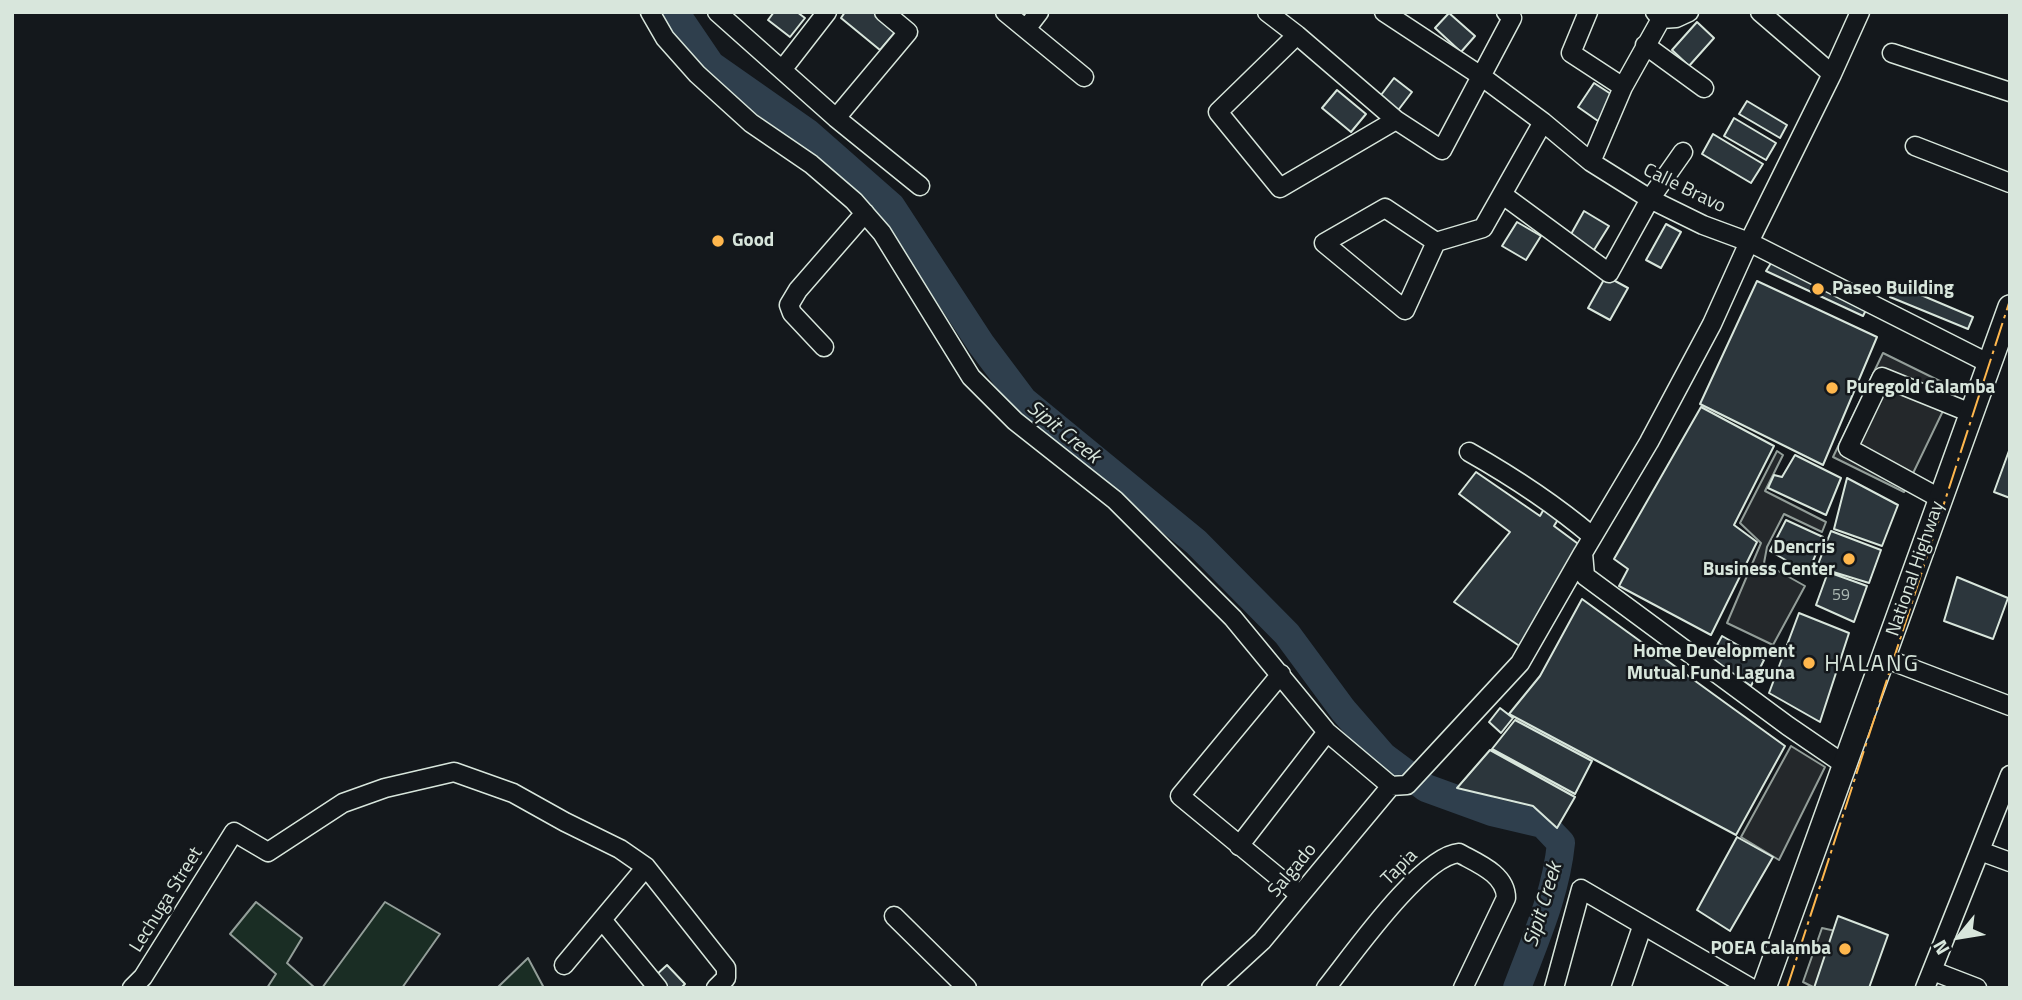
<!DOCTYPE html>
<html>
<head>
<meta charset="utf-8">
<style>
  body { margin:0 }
  #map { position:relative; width:2022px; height:1000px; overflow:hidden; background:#14181c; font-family:"Titillium Web",sans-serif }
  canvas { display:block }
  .frame { position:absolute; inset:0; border:14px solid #d8e6dc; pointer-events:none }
  .north { position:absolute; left:1924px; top:902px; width:70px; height:70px; -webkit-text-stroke:5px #14181c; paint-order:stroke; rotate:240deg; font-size:19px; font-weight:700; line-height:28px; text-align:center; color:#d8e6dc }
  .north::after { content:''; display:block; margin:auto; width:24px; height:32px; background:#d8e6dc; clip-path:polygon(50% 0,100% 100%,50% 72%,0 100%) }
</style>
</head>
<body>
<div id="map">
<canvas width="2022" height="1000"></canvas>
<div class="frame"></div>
<div class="north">N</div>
</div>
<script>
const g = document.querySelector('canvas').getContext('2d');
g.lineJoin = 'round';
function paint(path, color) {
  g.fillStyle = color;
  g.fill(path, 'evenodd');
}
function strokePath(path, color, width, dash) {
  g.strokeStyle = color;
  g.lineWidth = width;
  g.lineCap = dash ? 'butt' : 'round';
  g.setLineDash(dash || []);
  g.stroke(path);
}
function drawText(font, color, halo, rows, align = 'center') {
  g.font = font + ' "Titillium Web",sans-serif';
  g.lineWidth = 5;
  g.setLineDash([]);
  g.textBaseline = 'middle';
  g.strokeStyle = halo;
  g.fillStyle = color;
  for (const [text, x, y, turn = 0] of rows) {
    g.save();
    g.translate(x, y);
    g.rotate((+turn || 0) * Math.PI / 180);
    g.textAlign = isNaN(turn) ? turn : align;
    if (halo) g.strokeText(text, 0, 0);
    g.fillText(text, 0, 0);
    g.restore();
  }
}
const green = new Path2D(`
  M256,902L302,938L287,963L315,988H267L276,974L230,934Z
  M385,902L440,934L402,988H322Z
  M528,958L544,988H497Z`);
paint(green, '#1a2d24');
strokePath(green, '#939e99', 2);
const parking = new Path2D(`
  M1883,353L1954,388L1904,492L1833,457Z
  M1777,451L1783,455L1765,491L1826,522L1822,532L1784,514L1767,547L1764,563L1805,586L1773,645L1727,623L1761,543L1740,523Z
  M1791,746L1825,767L1779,860L1741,837Z
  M1822,928L1840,932L1815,988L1803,982Z`);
paint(parking, '#24282b');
strokePath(parking, '#939e99', 2);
strokePath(new Path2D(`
  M675,12L711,65L808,133L891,206L981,344L1023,400L1196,542L1287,634L1343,710L1383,756L1426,788L1492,812L1543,824L1561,843C1556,894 1535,940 1517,988`), '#2f3f4d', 28);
const building = new Path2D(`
  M774,12H797L805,18L790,37L768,20Z
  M845,12H874L896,31L880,50L841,18Z
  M1449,13L1475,36L1461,52L1435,28Z
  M1697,22L1714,38L1689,66L1672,50Z
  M1394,78L1412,92L1396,113L1378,99Z
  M1594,83L1614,96L1598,121L1578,107Z
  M1337,90L1366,114L1351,132L1322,108Z
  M1747,101L1787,125L1780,138L1739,114Z
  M1734,118L1776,143L1766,160L1724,136Z
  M1713,134L1763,164L1751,183L1702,154Z
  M1584,211L1609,226L1594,250L1570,236Z
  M1517,222L1541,236L1526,260L1502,246Z
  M1666,224L1681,232L1661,268L1646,260Z
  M1773,260L1868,306L1863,316L1766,271Z
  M1606,276L1628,288L1610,320L1588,308Z
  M1757,281L1877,337L1823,465L1700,404Z
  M1895,284L1973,317L1968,329L1890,297Z
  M1701,407L1774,446L1734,525L1757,542L1711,635L1619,586L1628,569L1614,559Z
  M2010,448V498L1994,492Z
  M1795,455L1841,478L1826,515L1768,488L1774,475L1782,477Z
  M1476,472L1540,516L1545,507L1559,518L1554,526L1581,546L1524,649L1454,602L1510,532L1459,494Z
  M1847,478L1898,505L1882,546L1834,529Z
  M1786,520L1823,537L1808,573L1770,551Z
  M1831,531L1881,550L1869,583L1817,567Z
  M1828,572L1867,586L1854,622L1816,605Z
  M1957,577L2008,598L1993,639L1944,621Z
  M1582,599L1785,746L1736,835L1509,714L1540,676Z
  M1799,613L1849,633L1820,722L1769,693Z
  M1722,636L1764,660L1751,686L1710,658Z
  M1500,708L1513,718L1501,733L1489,722Z
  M1515,720L1592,761L1575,794L1492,749Z
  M1490,750L1575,797L1557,828L1533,806L1457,788Z
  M1737,837L1773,857L1730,931L1697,910Z
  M1838,916L1888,935L1869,988H1814Z
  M667,965L685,984L681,988H664L654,977Z`);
paint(building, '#2c363c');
strokePath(building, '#d8e6dc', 2);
const minor = new Path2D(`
  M650,12L665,38L697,74L751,123L811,164L854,201L882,233L971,377L1015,421L1115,500L1233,618L1327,732L1391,786
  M717,12L836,118L920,186
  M1005,12L1084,77
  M1267,12L1297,35L1396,120L1442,150L1512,18L1506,12
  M1384,12L1481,76L1543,122L1591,162L1650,199L1703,225L1749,242L1988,363
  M1588,12L1571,53L1623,87
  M1655,12L1661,19L1676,18L1689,12
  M1760,12L1832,74
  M1026,29L1039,12
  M1297,35L1218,112L1280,188L1396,120
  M1645,45L1704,88
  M1892,53L2010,92
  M782,70L827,12
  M836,118L908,32L884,12
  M1915,146L2010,183
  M1591,162L1623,87L1661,19
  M1503,195L1609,273L1650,199L1683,152
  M1436,242L1385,208L1324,243L1405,310L1436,242L1483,228L1543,122
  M824,347L792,313L789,305L798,290L865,213
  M1469,452C1513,477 1553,503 1592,536
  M1941,499L1848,448L1882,377L1971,413
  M1884,658L2010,706
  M1281,674L1180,796L1300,895
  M1845,765L1788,726L1585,576L1583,553L1649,442L1712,324L1749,242L1832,74L1860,12
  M1239,846L1327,732
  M1980,851L2010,862
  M894,916L967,988
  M603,921L658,988
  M564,965L646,867
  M1933,971L1977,988
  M132,988L143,977L234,832L268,852L343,803L385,788L454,772L513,793L565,822L620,849L646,867L726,968V978L716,988
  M1211,988L1262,941L1391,786L1407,785L1520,663L1583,553
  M1326,988C1351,957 1421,856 1459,853C1477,863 1506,874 1506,898L1463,988
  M1554,988L1581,889L1751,988
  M1621,988L1642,927
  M1925,988L2010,775`);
const major = new Path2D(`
  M1764,988L2010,307`);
strokePath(minor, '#d8e6dc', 21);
strokePath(major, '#d8e6dc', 26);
strokePath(minor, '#14181c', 18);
strokePath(major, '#14181c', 23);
strokePath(new Path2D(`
  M1787,988L2010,300`), '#ffb74d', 2, [24, 5, 3.5, 5]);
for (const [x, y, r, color] of [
  [718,241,7,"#ffb74d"],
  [1818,289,7,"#ffb74d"],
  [1832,388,7,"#ffb74d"],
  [1849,559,7,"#ffb74d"],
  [1809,663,7,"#ffb74d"],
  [1845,949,7,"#ffb74d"]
]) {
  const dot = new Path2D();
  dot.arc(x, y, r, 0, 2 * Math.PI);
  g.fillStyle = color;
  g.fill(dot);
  strokePath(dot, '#14181c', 2.5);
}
drawText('16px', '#adbab4', null, [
  ["59",1841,596]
]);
drawText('19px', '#d8e6dc', '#14181c', [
  ["Calle Bravo",1684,189,26],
  ["National Highway",1916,569,-71],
  ["Tapia",1400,868,-45],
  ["Salgado",1293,871,-50],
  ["Lechuga Street",167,900,-58]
]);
drawText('bold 19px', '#d8e6dc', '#14181c', [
  ["Good",732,241],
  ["Paseo Building",1832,289],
  ["Puregold Calamba",1846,388],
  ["Dencris",1835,548,"right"],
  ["Business Center",1835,570,"right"],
  ["Home Development",1795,652,"right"],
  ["Mutual Fund Laguna",1795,674,"right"],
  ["POEA Calamba",1831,949,"right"]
], 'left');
drawText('italic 21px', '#d8e6dc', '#14181c', [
  ["Sipit Creek",1063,433,39],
  ["Sipit Creek",1544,905,-73]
]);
g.letterSpacing = '2px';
drawText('23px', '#d8e6dc', '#14181c', [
  ["HALANG",1872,665]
]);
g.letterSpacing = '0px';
</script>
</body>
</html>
